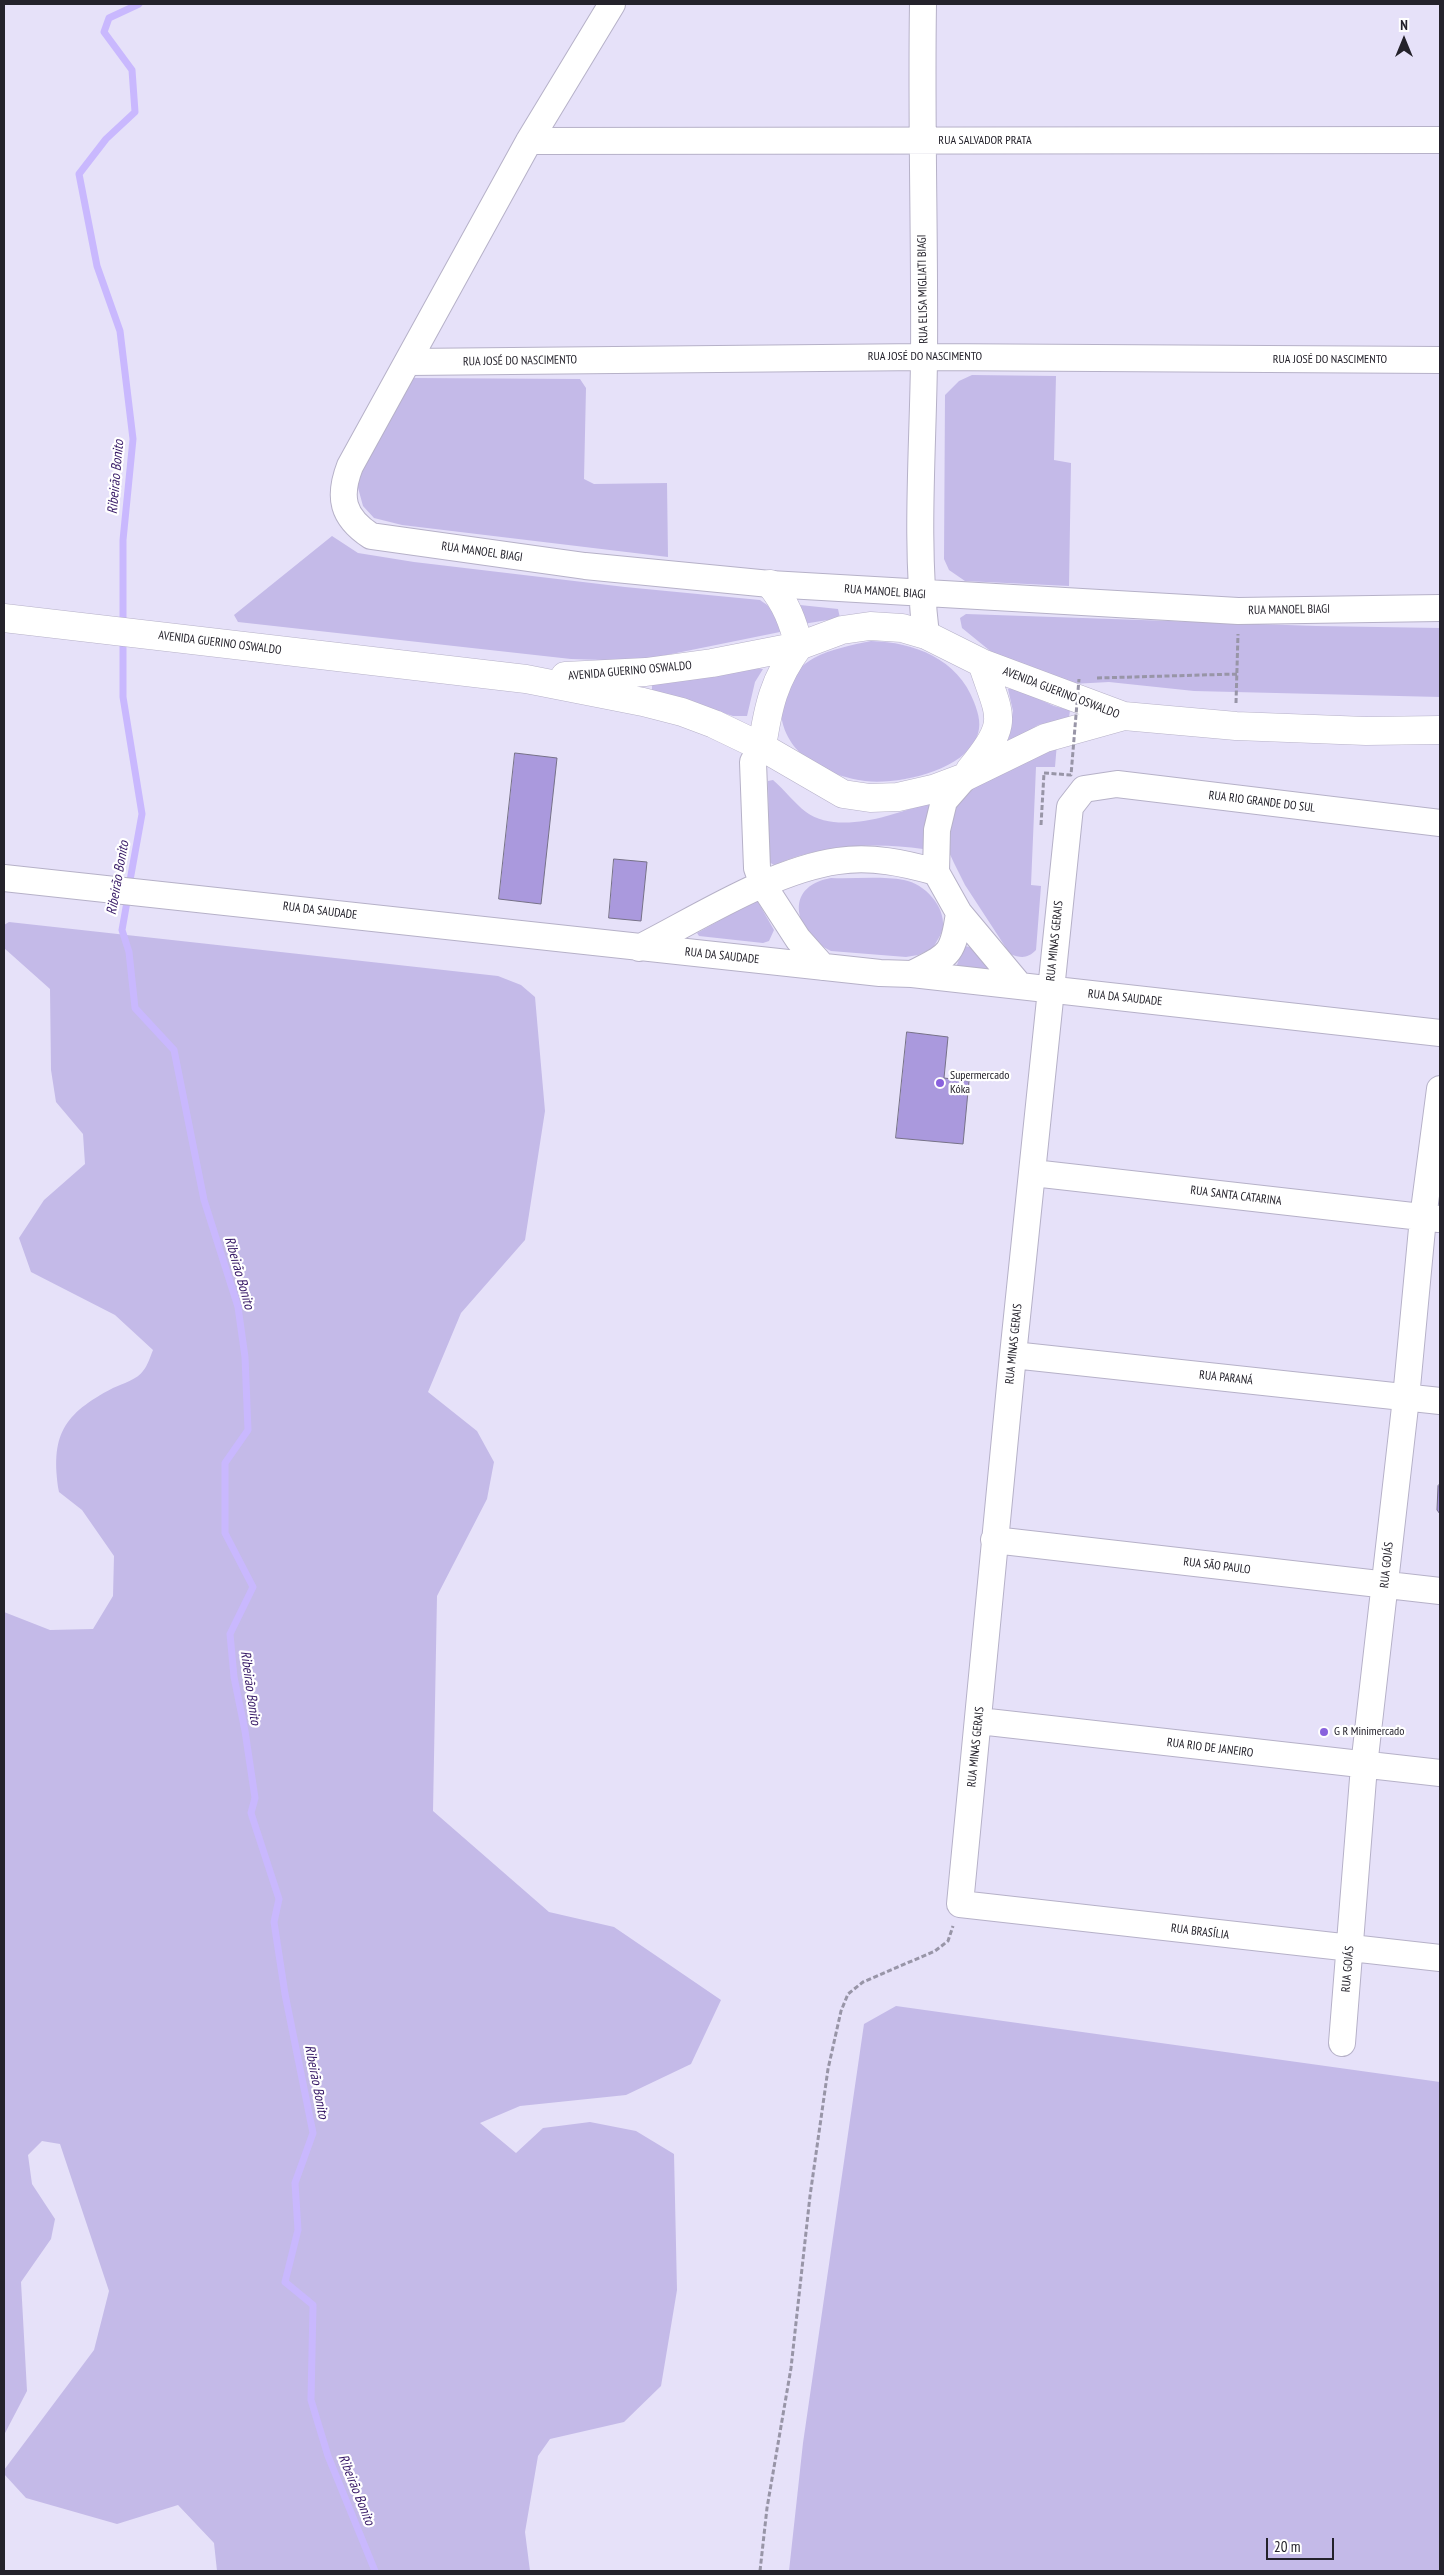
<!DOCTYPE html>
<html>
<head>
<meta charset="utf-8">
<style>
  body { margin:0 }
  #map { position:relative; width:1444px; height:2575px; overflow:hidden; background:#e6e1f9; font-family:"PT Sans Narrow",sans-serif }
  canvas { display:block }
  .frame { position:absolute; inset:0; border:5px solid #24222b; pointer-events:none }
  .north { position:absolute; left:1379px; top:15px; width:50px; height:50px; -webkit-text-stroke:4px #fff; paint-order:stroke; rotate:0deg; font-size:14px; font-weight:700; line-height:20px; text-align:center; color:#24222b }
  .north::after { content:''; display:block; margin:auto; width:18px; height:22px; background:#24222b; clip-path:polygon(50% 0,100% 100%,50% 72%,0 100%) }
  .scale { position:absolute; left:1266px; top:2538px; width:68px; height:22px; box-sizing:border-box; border:2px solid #24222b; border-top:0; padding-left:6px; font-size:15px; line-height:18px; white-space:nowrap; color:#24222b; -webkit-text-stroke:4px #fff; paint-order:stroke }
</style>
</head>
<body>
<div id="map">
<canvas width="1444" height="2575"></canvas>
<div class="frame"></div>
<div class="north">N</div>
<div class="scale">20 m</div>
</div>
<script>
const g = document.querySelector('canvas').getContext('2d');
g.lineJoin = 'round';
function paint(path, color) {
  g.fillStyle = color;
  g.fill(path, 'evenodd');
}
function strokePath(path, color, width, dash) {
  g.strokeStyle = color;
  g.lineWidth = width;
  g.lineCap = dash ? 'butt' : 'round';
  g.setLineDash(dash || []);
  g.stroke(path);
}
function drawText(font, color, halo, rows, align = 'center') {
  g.font = font + ' "PT Sans Narrow",sans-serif';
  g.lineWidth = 4.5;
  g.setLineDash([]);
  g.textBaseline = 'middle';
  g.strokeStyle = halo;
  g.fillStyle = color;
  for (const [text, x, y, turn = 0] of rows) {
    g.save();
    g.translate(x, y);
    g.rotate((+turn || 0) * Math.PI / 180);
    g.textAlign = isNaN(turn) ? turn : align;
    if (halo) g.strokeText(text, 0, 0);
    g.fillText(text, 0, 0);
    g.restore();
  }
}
paint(new Path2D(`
  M972,375L1056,376L1054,460L1071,463L1069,586L965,581L949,570L944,559L945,395L959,381Z
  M413,378L580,379L586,388L584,479L594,484L667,483L668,557L402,525L374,518L363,506L357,484L364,464Z
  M332,536L358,553L414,562L625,587L760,600C773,609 782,615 780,632L637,661L571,659L238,622L234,615Z
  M800,605L838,609L840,618L803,624Z
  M966,614L1316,626L1440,628V697L1194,691L1109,682L1072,684L1005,663L962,628L960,618Z
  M871,641C914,642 958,659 974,702C979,715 982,726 976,739C961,771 898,785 865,781C848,779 830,773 815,764C772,739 768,684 814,658C831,649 852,645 871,641Z
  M757,668L763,669L755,682L747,716H733L652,691V684Z
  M1014,688L1054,706L1070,710L1069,718L1038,725L1015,739L1008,740L1013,711L1008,689Z
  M1057,743L1055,767H1036L1031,885L1041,886L1036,950C1027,959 1021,958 1010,954L965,885L954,863L948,850L951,818L958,804L974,786Z
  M773,780C785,790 794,803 806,812C838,835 892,815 925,804H932L923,849C874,842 820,845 774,865L769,862L768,781Z
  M831,878C854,879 881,876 904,880C925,884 945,906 943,927C942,934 936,942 933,948L918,955L906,957L831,951C796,934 781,887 831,878Z
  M753,902H758L774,930L769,941L763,943L699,936L697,933Z
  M9,922L498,976L521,985L535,997L545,1111L525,1240L461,1313L428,1392L477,1431L494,1462L487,1499L437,1596L433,1811L549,1912L614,1927L721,2000L691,2064L626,2095L520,2106L480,2123L516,2153L543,2128L590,2122L636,2131L674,2154L677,2290L661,2386L624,2422L550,2439L538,2456L525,2532L530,2571H217L214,2543L178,2505L117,2524L26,2498L4,2474V2470L94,2350L109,2291L60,2144L42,2141L28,2155L32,2184L55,2219L51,2239L21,2282L27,2391L4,2435V1612L50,1630L93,1629L113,1596L114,1556L82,1510L59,1492C50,1436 63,1414 113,1388C122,1384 138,1379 143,1371C148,1365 150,1357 153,1350L115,1315L31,1272L19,1238L44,1200L85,1164L83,1134L56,1102L51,1070L50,989L4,948V925Z
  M964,946L970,947L990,967V973L955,970Z
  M896,2006L1440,2082V2571H789L803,2443L864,2024Z`), '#c4bae8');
strokePath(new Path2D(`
  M123,626V540L133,439L120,331L97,266L79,174L106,139L135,112L132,70L104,32L109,18L139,4
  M123,636V697L142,814L129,886
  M128,896L122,930L129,952L135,1008L174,1050L204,1200L238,1307L245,1357L248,1430L225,1463V1533L253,1587L230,1634L234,1677L245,1731L255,1798L251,1813L279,1899L274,1922L285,1994L313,2133L295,2183L298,2230L285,2282L313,2305L311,2400L328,2456L375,2571`), '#c9b8fe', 7);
const building = new Path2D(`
  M515,753L557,758L541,904L499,899Z
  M614,859L647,862L641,921L609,918Z
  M907,1032L948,1037L944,1078L969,1081L963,1144L896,1138Z
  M1440,1484V1514L1437,1510L1438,1486Z`);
paint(building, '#a9d');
strokePath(building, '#767187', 1);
const street = new Path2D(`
  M612,4L529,141L350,466C338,497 342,517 371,536L585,566L770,584L1238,611L1440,608
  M923,4C921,122 925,241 924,359C923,450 915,544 926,635
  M529,141L1440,140
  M409,362L924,357L1440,360
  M762,747L753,762L757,868L763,885L798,939L823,967
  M965,777L944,801L937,830L936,872L959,913L1020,986
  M1440,823L1117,784L1084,789L1070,807L1013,1355L960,1904L1440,1958
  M4,878C296,908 588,940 880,973L912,974L1440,1033
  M639,948C698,918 773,870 838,861C872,856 904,863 936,872
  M912,974C949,955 953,956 959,913
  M1033,1173L1439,1219
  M1013,1355L1440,1401
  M994,1540L1440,1591
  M979,1721L1440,1773
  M1342,2043L1364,1766L1406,1398L1423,1218L1440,1089`);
const secondary = new Path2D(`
  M770,584C786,603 793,622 799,646
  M4,618L526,679L643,702L682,712L714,724L762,747L843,794L870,798L898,797L933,789L965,777L1045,738L1124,716
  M565,676L646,672L712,663L799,646L842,630L870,626L902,628L926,635L982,663L1124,716L1236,726L1366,731L1440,730
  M762,747C768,707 774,679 799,646
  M970,770C1011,721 1000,718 982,663`);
strokePath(street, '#b6b1c8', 28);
strokePath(secondary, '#b6b1c8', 29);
strokePath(new Path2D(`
  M1097,678L1237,674
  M1236,703L1238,634
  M1041,825L1044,773
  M760,2571L767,2508L791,2368L810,2196L828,2069L841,2011L848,1994L863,1982L935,1951L948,1941L953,1926`), '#9895a7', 3, [5, 2.5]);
strokePath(street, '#fff', 26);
strokePath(secondary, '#fff', 28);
strokePath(new Path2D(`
  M1044,773L1071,775L1079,679`), '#9895a7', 3, [5, 2.5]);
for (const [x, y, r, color] of [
  [940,1083,5,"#8962dd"],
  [1324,1732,5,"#8962dd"]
]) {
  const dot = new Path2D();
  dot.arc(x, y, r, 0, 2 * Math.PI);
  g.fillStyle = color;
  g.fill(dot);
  strokePath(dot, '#fff', 2);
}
drawText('12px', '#24222b', '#fff', [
  ["RUA SALVADOR PRATA",985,141],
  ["RUA ELISA MIGLIATI BIAGI",923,289,-91],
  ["RUA JOSÉ DO NASCIMENTO",925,357],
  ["RUA JOSÉ DO NASCIMENTO",1330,360],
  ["RUA JOSÉ DO NASCIMENTO",520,361,-1],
  ["RUA MANOEL BIAGI",482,552,8],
  ["RUA MANOEL BIAGI",885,592,4],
  ["RUA MANOEL BIAGI",1289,610,-1],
  ["AVENIDA GUERINO OSWALDO",220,643,7],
  ["AVENIDA GUERINO OSWALDO",630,671,-5],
  ["AVENIDA GUERINO OSWALDO",1061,693,21],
  ["RUA RIO GRANDE DO SUL",1262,802,7],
  ["RUA DA SAUDADE",320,911,7],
  ["RUA MINAS GERAIS",1055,941,-84],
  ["RUA DA SAUDADE",722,956,6],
  ["RUA DA SAUDADE",1125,998,6],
  ["RUA SANTA CATARINA",1236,1196,7],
  ["RUA MINAS GERAIS",1014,1344,-84],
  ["RUA PARANÁ",1226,1378,6],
  ["RUA GOIÁS",1387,1565,-84],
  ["RUA SÃO PAULO",1217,1566,7],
  ["RUA MINAS GERAIS",976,1747,-84],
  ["RUA RIO DE JANEIRO",1210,1748,7],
  ["RUA BRASÍLIA",1200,1932,7],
  ["RUA GOIÁS",1348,1969,-85]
]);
drawText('12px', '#24222b', '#fff', [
  ["Supermercado",950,1076],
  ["Kóka",950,1090],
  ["G R Minimercado",1334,1732]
], 'left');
drawText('italic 14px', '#351765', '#fff', [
  ["Ribeirão Bonito",116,477,-85],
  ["Ribeirão Bonito",118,878,-80],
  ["Ribeirão Bonito",239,1273,74],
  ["Ribeirão Bonito",250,1688,82],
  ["Ribeirão Bonito",316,2082,79],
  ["Ribeirão Bonito",356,2490,68]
]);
</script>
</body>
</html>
